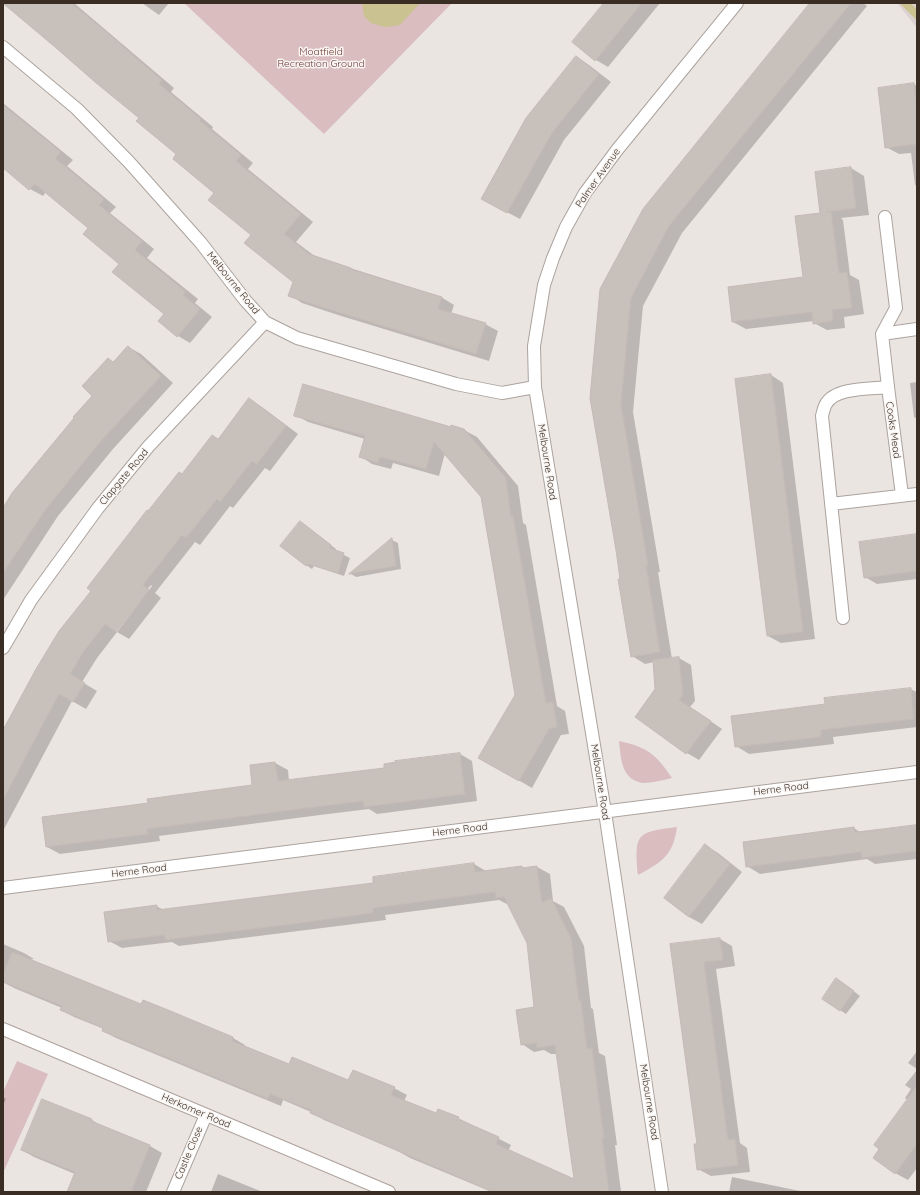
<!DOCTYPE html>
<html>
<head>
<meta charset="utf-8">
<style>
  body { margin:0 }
  #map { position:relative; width:920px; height:1195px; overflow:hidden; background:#ebe5e2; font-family:Quicksand,sans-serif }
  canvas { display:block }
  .frame { position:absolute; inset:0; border:4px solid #3a2e24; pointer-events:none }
</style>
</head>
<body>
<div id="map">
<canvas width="920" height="1195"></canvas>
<div class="frame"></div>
</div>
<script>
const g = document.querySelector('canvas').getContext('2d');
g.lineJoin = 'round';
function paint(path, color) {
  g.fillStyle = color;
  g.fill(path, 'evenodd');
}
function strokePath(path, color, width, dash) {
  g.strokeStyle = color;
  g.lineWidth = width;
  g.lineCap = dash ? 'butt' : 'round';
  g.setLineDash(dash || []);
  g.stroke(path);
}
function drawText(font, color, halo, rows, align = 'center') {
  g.font = font + ' Quicksand,sans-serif';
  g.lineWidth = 3;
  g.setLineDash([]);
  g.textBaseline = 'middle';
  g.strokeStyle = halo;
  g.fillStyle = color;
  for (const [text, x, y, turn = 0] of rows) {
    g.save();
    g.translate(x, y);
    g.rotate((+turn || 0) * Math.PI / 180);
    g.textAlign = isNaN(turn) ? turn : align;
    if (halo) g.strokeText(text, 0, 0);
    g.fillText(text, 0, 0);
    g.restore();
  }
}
paint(new Path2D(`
  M897,3H917V28Z`), '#dbd3d1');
paint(new Path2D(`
  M184,3H452L324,134Z
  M619,741C647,747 656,754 672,778C663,780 652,783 644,783C621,781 621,758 619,741Z
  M677,827C673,856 662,862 638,875C634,833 637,832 677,827Z
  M17,1061L48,1074L3,1173V1092Z`), '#dabdbe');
paint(new Path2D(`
  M362,3H420L400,25L385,27L371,23L364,16Z`), '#cac290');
paint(new Path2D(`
  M3,3H74L174,88L171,92L213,127L212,129L253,163L248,169L313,222L296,242L316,257L441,297L454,305L451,314L485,324L498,331L489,361L338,315L302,303L290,295L294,282L215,193L140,118Z
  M142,3H169L159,15Z
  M605,3H660L608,67L596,60Z
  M811,3H863L867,6L682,233L643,306L633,412L660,572H658L672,659L679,658L691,665L695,701L690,707L722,729L699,760L687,753L636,717L656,690L654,662L645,664L632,656L621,580L601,289Z
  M577,57L589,65L611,82L564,140L520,219L495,206Z
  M914,84L917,86V186L915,185L911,153L899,154L886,147Z
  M3,103L73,160L67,166L116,207L110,213L154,249L147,258L198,299L195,303L212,317L190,343L178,336L165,314L89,228L46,192L43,196L30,189L3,159Z
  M851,168L864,176L869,215L841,218L843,220L850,275L859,280L864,314L844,317L845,328L827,330L814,323V321L746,329L733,322L804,278L821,213Z
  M128,347L141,354L173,383L113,449L58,516L3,600V509L93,396L108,359L114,363Z
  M771,375L783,383L815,639L781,643L768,636Z
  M917,382V419L914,417L910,383Z
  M250,400L262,407L298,434L270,471L265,468L233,508L230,506L200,545L195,542L155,593L161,598L129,639L117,632L97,658L82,682L97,691L86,709L72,701L3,831V730L7,723L8,724L92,591L149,512L182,475L219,440ZM151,585L152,586L117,632H115Z
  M296,415L464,430L477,437L518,486L523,523L526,525L557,706L565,711L569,734L561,735L532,788L480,758L516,695L482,497L445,453L439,476L393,463L391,469L372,464L360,456L365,439L308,422Z
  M300,522L336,549V551L350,558L344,576L314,566L312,569L306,565Z
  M917,535V579L877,584L865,577Z
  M392,540L398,543L401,569L356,577L351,574Z
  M910,689L917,692V727L833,737L834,744L749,754L736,746L826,705Z
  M460,754L472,761L477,801L377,814L369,809L320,815L159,836L160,841L60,854L47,847L149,804L253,786L275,763L288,770L289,781L386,769L397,763Z
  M917,825V859L875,864L867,859L760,874L747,866L854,828L861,833Z
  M706,846L718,853L742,872L702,924L689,917L665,898Z
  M474,864L486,871L522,867L526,869L537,867L550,874L553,901L564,907L584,946L591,1008L593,1009L599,1053L605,1056L617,1145H615L621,1192H579L557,1054H551L544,1050L534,1052L522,1044L535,1008L528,943L509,905L499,900L385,915L386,920L179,946L172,942L122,948L109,941L156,906L164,910L375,884Z
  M720,939L732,946L735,966L716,969L740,1143L747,1148L750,1172L711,1176L698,1169V1145L671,945Z
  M3,944L24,953L34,959L28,960L142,1005L167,1011L233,1038L245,1045L244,1048L290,1066L349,1081L394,1088L407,1095L404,1101L436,1115L458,1118L511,1145L508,1151L563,1192H492L410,1158L398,1151L324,1120L311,1112L283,1100L281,1106L116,1038L103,1031L104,1029L74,1017L61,1010L62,1008L14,988L3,982Z
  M843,983L860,996L846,1014L840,1010Z
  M917,1051V1069L908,1063Z
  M917,1070V1168L908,1180L895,1173L908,1100L905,1098L911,1089L905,1085Z
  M3,1097L6,1099L3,1105Z
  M42,1100L92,1120L103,1127L150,1146L162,1153L146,1192H68L75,1174L34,1157L22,1150Z
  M218,1174L263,1192H211Z
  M732,1177L805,1192H729Z`), '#0003');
strokePath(new Path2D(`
  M905,3L917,15`), '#cac290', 8);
const building = new Path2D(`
  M3,3H71L121,44V45L162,80L159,84L201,119L200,121L241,155L236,161L301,214L284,234L309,254L351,268L350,269L442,297L438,309L486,323L476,354L324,308L288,296L293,282L244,243L251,235L208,200L214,193L173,159L176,154L136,121L139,118L95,82L55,47Z
  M604,3H642L595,61L572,42Z
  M810,3H851L669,226L631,298L621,404L648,565H646L660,652L631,657L618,579H620L616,550L590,398L600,289L643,209Z
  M576,56L599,74L552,133L507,213L481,199L526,118Z
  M914,83L917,108V144L885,148L878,88Z
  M3,105L61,152L55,158L104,199L99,205L142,241L135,250L186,292L183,295L200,309L177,337L158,321L164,314L112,272L119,264L83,234L88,228L35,184L29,190L3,168Z
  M851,167L856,208L826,212L831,211L839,273L847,272L852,308L832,310L833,321L813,324L812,312L732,322L728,287L803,277L795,216L820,213L815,172Z
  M128,346L161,376L100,442L46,509L3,573V508L12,493L74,418L73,417L92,396L82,386L108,358L113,362Z
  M771,374L803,632L767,636L735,379Z
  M303,384L451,427V425L464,429L506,478L511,517L513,516L546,703L553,702L557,727L549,729L519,781L478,758L515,695L481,497L434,442L426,469L380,457L378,463L359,457L365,436L294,416Z
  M249,398L286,426L257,464L252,461L220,502L217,499L186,538L182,535L143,585L149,590L116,632L105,624L84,651L70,674L85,683L73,702L59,694L3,800V730L36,669L59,631L91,591L87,588L147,510L148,511L179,472L182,474L212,435L218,439Z
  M300,521L331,545L330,548L344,553L338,573L308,564L306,566L280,546Z
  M917,534V571L864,578L859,542Z
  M392,538L396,566L349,574Z
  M679,657L683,694L679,700L711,721L686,754L635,717L655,689L653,660Z
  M911,688L914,719L821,730V737L735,747L731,716L825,704L824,698Z
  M460,753L465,794L364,807L363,801L307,808L147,829L148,834L46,847L42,817L148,803L147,799L252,785L250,765L275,762L278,781L384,768V764L396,762L395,761Z
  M917,825V851L862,858L861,852L746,867L743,842L854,827L855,832Z
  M705,844L730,864L689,917L664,898Z
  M474,863L475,872L522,866V868L537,866L542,903L551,898L571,938L579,1001H581L587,1049L592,1048L604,1138H602L609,1192H493L310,1113L311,1110L270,1094L268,1099L102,1031L103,1028L60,1010L62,1006L3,982V974L12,952L141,1004L143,1000L168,1010L233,1037L232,1041L289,1064L292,1057L348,1080L353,1070L395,1087L391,1095L436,1113L438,1109L459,1117L458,1119L499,1137L496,1144L574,1179L555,1045L537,1048V1043L521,1045L516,1010L534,1007L527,943L504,897L496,898L495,892L373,908V913L293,924L165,940V935L108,942L104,912L157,905V910L373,883V877Z
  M720,938L723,960L704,962L728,1140L735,1139L738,1165L697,1170L694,1144H697L670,944Z
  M836,978L854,991L840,1011L822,999Z
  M917,1086V1144L895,1174L873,1158L879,1149L874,1145Z
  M42,1099L92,1119L91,1121L150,1145L131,1192H67L75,1172L21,1150Z`);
paint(building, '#c8c0bb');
strokePath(building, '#c4bab5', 1);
const lane = new Path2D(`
  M885,217L896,308L882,334L888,387
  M882,334L917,329`);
const street = new Path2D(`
  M3,47L77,109L129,162L201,243L245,300L265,322L297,338L456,384L502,393L535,387L605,812L662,1192
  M535,387L534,346L544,285L553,258L566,227L585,193L617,150L737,3
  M831,504L917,494
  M843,618L822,416C823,412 824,407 826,404C835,387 871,389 888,387L902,495
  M3,648L31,600L98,508L148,447L265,322
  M3,888L917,772
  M173,1192L206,1115`);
const secondary = new Path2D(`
  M3,1029L389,1192`);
strokePath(lane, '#aba39e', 14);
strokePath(street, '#aba39e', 14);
strokePath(secondary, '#aca09a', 14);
strokePath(lane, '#fff', 12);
strokePath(street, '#fff', 12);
strokePath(secondary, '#fff', 12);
drawText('10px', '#6d3832', '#f8f4f2', [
  ["Moatfield",321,52],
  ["Recreation Ground",321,64]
]);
drawText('10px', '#3a2e24', '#f8f4f2', [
  ["Palmer Avenue",598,178,-55],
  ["Melbourne Road",233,283,51],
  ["Cooks Mead",893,430,82],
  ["Melbourne Road",547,462,81],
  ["Clapgate Road",124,477,-50],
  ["Melbourne Road",600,782,81],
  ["Herne Road",781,789,-7],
  ["Herne Road",460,830,-7],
  ["Herne Road",139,871,-7],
  ["Melbourne Road",649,1102,81],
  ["Herkomer Road",196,1111,23],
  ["Castle Close",189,1153,-67]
]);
</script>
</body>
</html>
